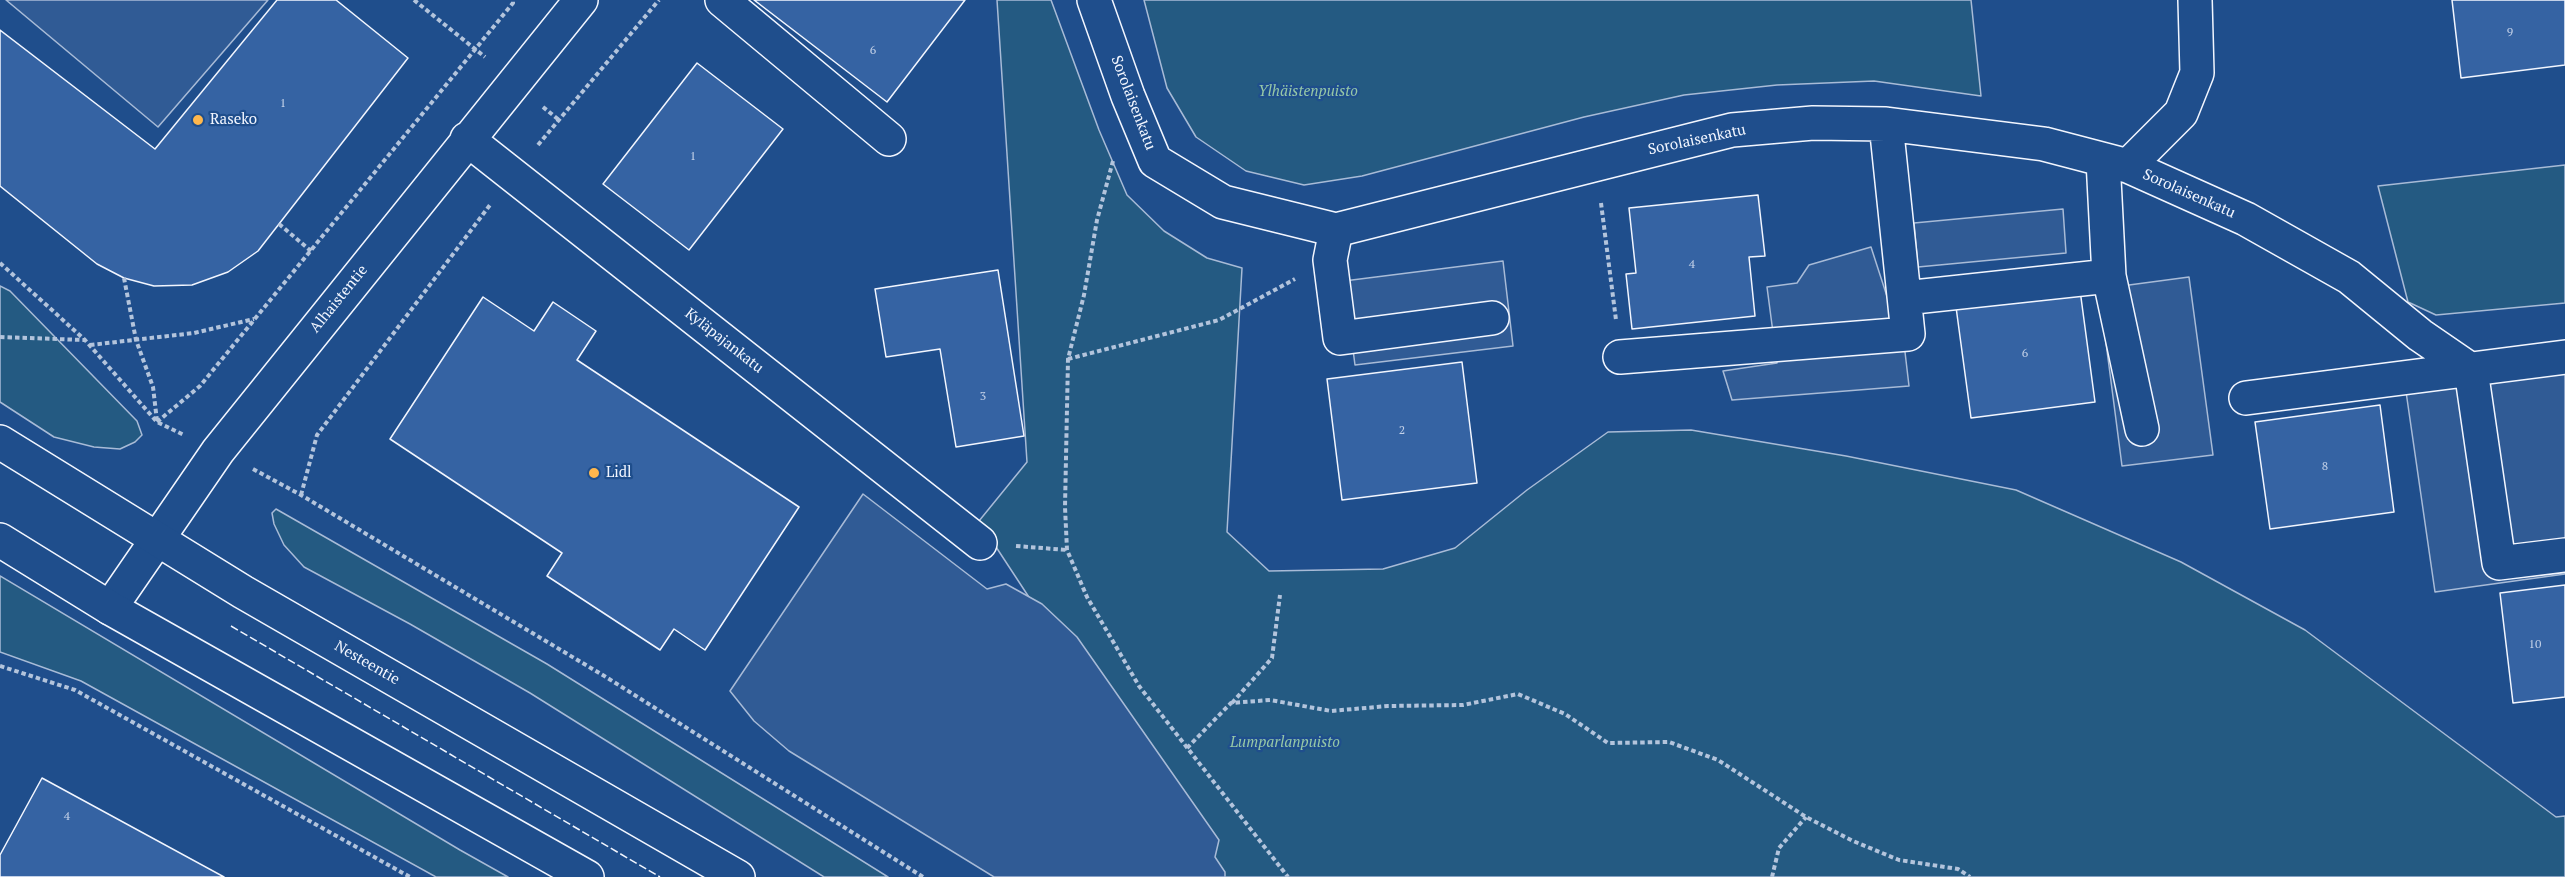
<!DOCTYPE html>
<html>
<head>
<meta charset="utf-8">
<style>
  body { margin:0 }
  canvas { display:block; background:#1f4e8c }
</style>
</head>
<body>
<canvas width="2565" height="877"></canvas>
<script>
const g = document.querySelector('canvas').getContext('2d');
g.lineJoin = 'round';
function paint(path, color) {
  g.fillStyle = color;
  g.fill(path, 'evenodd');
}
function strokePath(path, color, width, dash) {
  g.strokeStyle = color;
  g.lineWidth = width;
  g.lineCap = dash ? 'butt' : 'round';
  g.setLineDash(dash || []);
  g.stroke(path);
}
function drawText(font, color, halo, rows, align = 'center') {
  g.font = font + ' "PT Serif",serif';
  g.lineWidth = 4.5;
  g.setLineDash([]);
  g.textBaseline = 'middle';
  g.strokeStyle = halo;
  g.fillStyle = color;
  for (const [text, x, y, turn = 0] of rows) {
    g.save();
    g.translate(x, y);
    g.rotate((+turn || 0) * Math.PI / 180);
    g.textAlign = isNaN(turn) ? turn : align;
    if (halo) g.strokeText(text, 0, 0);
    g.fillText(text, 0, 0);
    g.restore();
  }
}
const green = new Path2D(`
  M997,0H1051L1099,130L1127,195L1164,231L1207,258L1242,268L1227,532L1269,571L1383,569L1455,548L1527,490L1608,432L1691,430L1846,456L2016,490L2181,562L2305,630L2556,817L2565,816V877H1193L1202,861L979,521L1027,462Z
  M1144,0H1971L1981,96L1874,81L1777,85L1684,95L1584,117L1362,176L1304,185L1246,171L1196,137L1167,88Z
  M2565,165V303L2436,315L2408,302L2378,186Z
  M0,286L10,291L137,421L142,435L135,442L120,449L94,447L54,437L0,402Z
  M276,509L547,664L888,877H824L530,693L410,624L304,567L284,545L274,524L272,513Z
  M0,576L460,850L508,877H436L81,681L0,652Z`);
paint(green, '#245a82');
strokePath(green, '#a8bbd7', 1.5);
const parking = new Path2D(`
  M6,0H268L158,127Z
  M2063,209L2066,253L1918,267L1914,223Z
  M1871,247L1905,352L1909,386L1732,400L1723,371L1777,363L1767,287L1797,283L1809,265Z
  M1503,261L1513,346L1355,365L1344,281Z
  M2189,277L2213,455L2122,466L2099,289Z
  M2565,341V574L2435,592L2402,364Z
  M863,494L987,589L1006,584L1042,604L1077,637L1219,840L1215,857L1225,872V877H994L789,751L754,721L730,691Z`);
paint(parking, '#305b95');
strokePath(parking, '#a8bbd7', 1.5);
const building = new Path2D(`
  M277,0H336L408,58L258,251L228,272L192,285L154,286L124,278L97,264L0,186V30L155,149Z
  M754,0H965L887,102Z
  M2452,0H2565V65L2461,78Z
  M697,63L783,129L689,250L603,184Z
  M1758,195L1765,256L1749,257L1755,316L1632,329L1626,274L1636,273L1629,208Z
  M998,270L1024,436L956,447L940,349L886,357L875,289Z
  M2080,290L2095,402L1971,418L1956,307Z
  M483,297L534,331L553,302L596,331L577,360L799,507L705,650L674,629L660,650L547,576L562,553L390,439Z
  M1462,362L1477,483L1342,500L1327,379Z
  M2380,405L2394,512L2270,529L2255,422Z
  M2565,585V697L2513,703L2500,593Z
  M42,778L224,877H0V855Z`);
paint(building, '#3563a3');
strokePath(building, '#f2f6ff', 1.5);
const minor = new Path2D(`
  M722,0L889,139
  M1094,0L1128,96L1155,161L1223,202L1336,230L1732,130L1813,123L1886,124L2044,144L2128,166L2246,219L2349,277L2420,335L2471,370L2499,563L2565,555
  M467,139L980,543
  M2103,160L2109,276L2142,429
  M2128,166L2181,113L2197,73L2195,0
  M1336,230L1330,260L1340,338L1492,318
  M1905,298L2109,276
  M1620,357L1908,334L1886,124
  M2246,398L2565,357
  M110,608L218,451L581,0`);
const major = new Path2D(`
  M0,442L243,592L738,877
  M0,540L110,608L587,877`);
strokePath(minor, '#f2f6ff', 36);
strokePath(major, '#f2f6ff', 36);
strokePath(new Path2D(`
  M414,0L485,57
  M543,107L559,120
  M538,145L659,0
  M1113,161L1097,220L1084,295L1068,359L1065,507L1067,550L1087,597L1139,686L1288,877
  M1601,203L1616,320
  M279,224L311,251
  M0,263L85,340L157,422L184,435
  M124,278L136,340L153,387L157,421
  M0,337L84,340
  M90,345L194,333L254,319
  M1068,359L1219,320L1295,279
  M157,422L200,386L513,3V0
  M253,469L301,495L606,677L923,877
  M301,495L317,435L490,205
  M1016,546L1067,550
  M0,666L75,690L410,877
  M1232,703L1272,658L1280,595
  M1187,748L1231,703L1270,700L1331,711L1388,706L1463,705L1518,694L1565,714L1608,743L1669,742L1718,760L1806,817L1853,841L1899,860L1958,869L1970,877
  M1772,877L1779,848L1806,817`), '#b3c4dc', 4, [4.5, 3]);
strokePath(minor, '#1f4e8c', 33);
strokePath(major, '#1f4e8c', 33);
strokePath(new Path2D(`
  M231,626L660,877`), '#f2f6ff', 1.5, [8, 3]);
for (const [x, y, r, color] of [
  [198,120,6,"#ffb74d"],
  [594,473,6,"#ffb74d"]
]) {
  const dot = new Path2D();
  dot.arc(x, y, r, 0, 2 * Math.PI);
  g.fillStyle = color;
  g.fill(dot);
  strokePath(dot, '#1f4e8c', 2);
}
drawText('12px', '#c3d1e8', null, [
  ["9",2510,33],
  ["6",873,51],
  ["1",283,104],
  ["1",693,157],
  ["4",1692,265],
  ["6",2025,354],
  ["3",983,397],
  ["2",1402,431],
  ["8",2325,467],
  ["10",2535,645],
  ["4",67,817]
]);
drawText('italic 15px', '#97c8a6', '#1f4e8c', [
  ["Ylhäistenpuisto",1308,92],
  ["Lumparlanpuisto",1285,743]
]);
drawText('15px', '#f2f6ff', '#1f4e8c', [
  ["Sorolaisenkatu",1133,103,69],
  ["Sorolaisenkatu",1697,140,-12],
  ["Sorolaisenkatu",2189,194,24],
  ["Alhaistentie",339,299,-51],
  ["Kyläpajankatu",724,341,38],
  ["Nesteentie",367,663,30]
]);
drawText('15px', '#f2f6ff', '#1f4e8c', [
  ["Raseko",210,120],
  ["Lidl",606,473]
], 'left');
</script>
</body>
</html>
